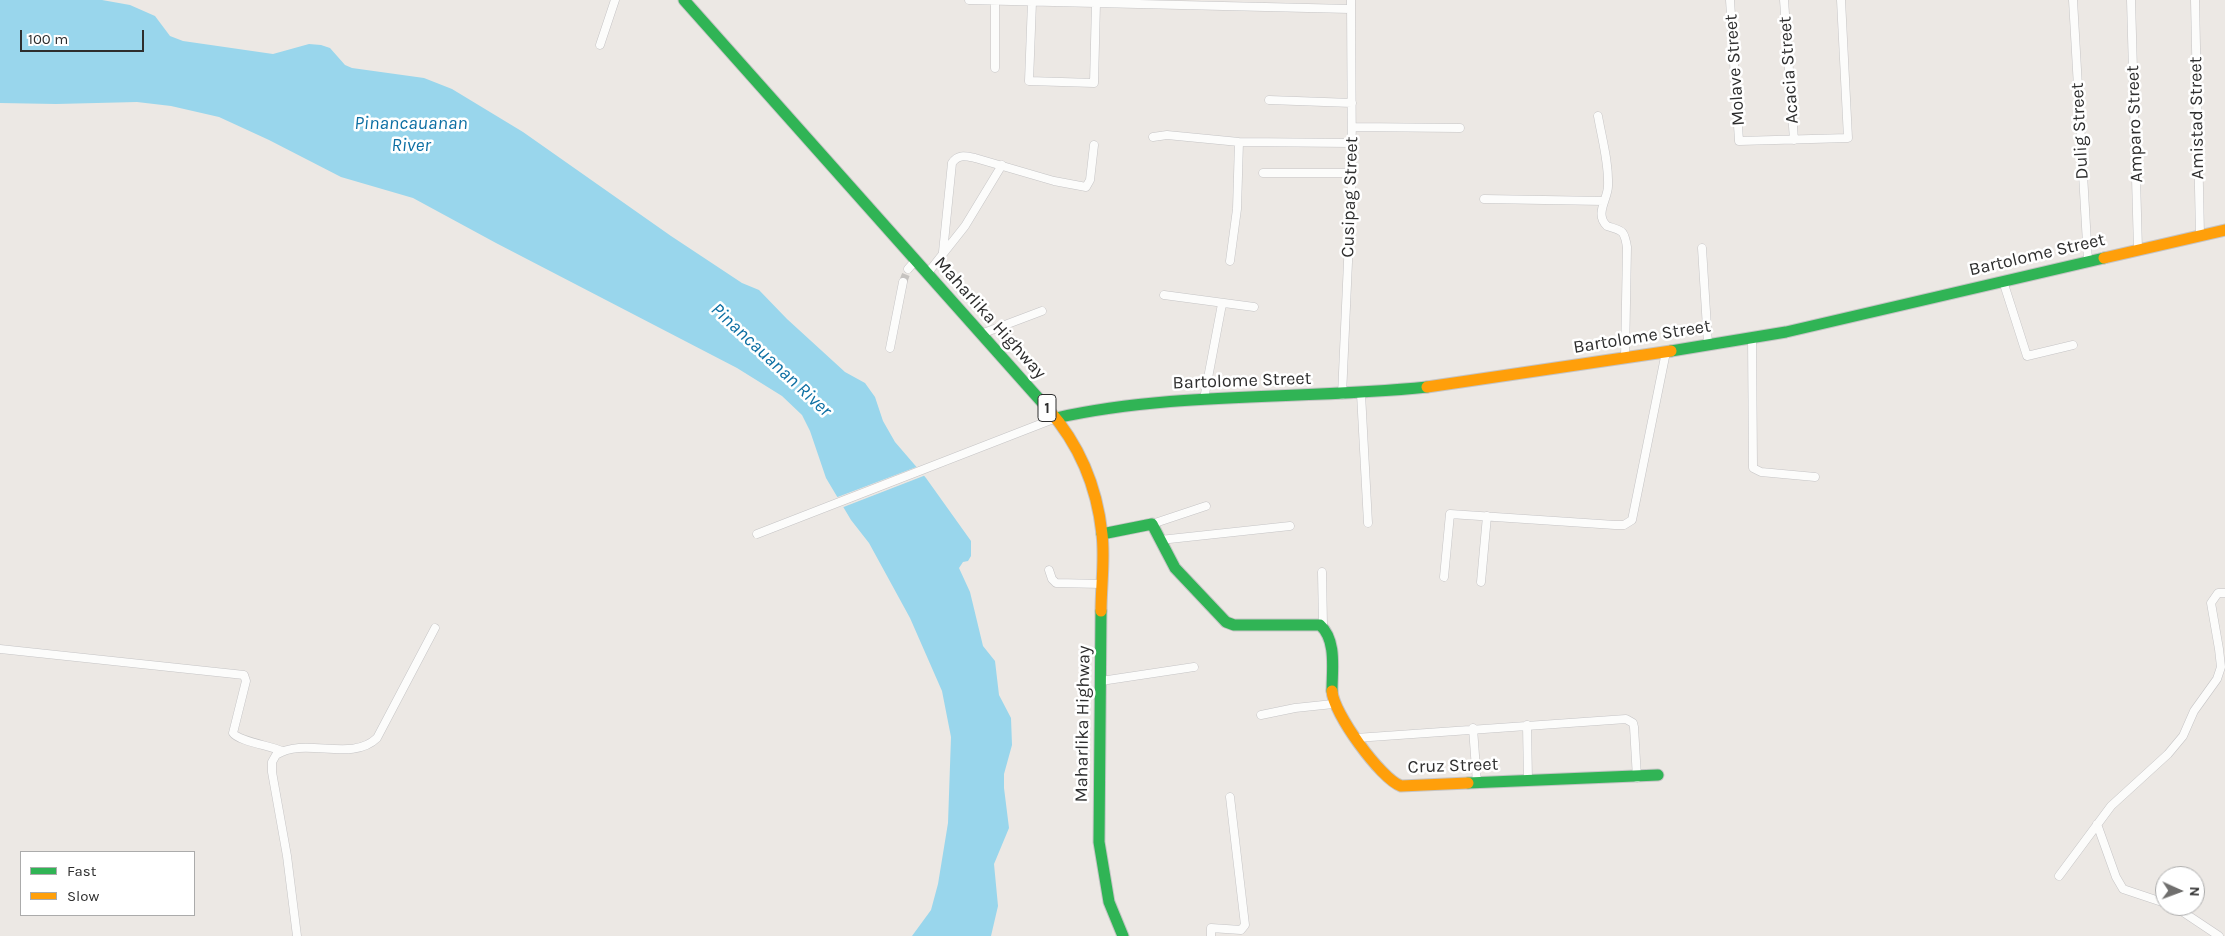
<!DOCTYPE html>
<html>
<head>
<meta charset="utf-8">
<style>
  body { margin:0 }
  #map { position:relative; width:2225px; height:936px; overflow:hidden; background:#ece8e4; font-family:Karla,sans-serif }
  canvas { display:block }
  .legend { position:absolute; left:20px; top:851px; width:175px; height:65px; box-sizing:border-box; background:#fff; border:1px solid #ababab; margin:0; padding:6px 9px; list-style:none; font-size:15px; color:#2e2e2e }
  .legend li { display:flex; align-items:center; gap:10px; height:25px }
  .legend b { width:25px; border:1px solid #ababab }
  .north { position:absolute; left:2155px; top:866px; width:50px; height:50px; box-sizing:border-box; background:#fff; border:1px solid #ababab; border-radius:50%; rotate:92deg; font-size:14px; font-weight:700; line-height:20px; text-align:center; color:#2e2e2e }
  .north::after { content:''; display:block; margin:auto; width:18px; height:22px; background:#706f6e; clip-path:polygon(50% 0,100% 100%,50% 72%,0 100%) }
  .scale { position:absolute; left:20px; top:30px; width:124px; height:22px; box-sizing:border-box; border:2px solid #2e2e2e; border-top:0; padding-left:6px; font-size:15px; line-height:18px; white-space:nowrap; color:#2e2e2e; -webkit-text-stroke:4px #fff; paint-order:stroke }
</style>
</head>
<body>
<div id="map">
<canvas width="2225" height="936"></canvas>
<ul class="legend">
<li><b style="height:6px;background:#30b455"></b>Fast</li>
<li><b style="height:6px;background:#ff9f0a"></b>Slow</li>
</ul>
<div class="north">N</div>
<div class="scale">100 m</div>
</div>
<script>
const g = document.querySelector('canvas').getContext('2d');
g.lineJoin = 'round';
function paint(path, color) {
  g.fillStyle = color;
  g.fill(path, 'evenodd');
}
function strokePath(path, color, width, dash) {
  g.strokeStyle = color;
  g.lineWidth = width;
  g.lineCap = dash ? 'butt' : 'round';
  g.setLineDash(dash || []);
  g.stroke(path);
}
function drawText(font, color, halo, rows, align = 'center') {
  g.font = font + ' Karla,sans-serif';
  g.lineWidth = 5;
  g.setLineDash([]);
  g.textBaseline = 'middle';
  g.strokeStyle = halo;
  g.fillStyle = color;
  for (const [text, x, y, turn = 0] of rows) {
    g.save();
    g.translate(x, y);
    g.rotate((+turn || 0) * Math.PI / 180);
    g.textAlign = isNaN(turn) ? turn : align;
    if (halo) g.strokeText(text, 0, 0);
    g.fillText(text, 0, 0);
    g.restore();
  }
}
paint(new Path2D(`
  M0,0H102L130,5L155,16L170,36L183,41L273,54L309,44L321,45L330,48L345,65L352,68L424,78L452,89L523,132L671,236L742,283L759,290L787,319L845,372L865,383L875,397L883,421L895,442L926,478L971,541V556L968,561L963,562L959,568L970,592L983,646L995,661L999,695L1011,718L1012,745L1004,774V788L1009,828L994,864L998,906L991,936H912L931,910L938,884L948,823L951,737L942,691L910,618L869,543L851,520L826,478L810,431L802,415L782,396L737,368L496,243L413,198L341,177L269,140L219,117L171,106L137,102L56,104L0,103Z`), '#99d6ec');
paint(new Path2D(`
  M919,466L926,475L841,508L835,498Z`), '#ece8e4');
strokePath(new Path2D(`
  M903,282L908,269`), '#c6c3c0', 8, [8, 4]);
const street = new Path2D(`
  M969,0L1350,9
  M1730,0L1739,141L1848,138L1841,0
  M1784,0L1794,140
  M2073,0L2088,261
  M2131,0L2138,249
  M2195,0L2200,235
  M1032,2L1029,81L1094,83L1096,3
  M600,45L615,0
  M995,68V1
  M1269,100L1352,103
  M1598,116C1602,139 1609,163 1608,186C1608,199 1594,214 1607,226C1622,231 1624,229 1627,247L1625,358
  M1352,127L1460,128
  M1153,137L1167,135L1239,142L1352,143
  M1263,173H1352
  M1484,199L1604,201
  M1702,248L1708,344
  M943,252L952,163C958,154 965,156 975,158L1054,181L1086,187L1090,180L1094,145
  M1230,261L1237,209L1239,142
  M908,269L915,261
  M927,274L965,226L1002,165
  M2003,281L2027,356L2073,345
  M1164,295L1254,307
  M981,334L1042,311
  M1752,337L1753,468L1761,472L1815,477
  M890,348L903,282
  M1361,394L1368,523
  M1342,395L1352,173L1351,0
  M1204,399L1222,304
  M1152,524L1206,506
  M757,534L1056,418
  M1160,540L1290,526
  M1049,570L1052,579L1056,583L1102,584
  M1322,572L1323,626
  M1444,577L1450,514L1615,525H1624L1632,520L1666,352
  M1481,582L1487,516
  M0,649L244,675L246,681L233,733C238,741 271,746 282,751
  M1101,681L1194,667
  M1261,715L1295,708L1333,704
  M1527,725L1528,781
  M1473,728L1477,783
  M1356,738L1626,719L1633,723L1634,727L1637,778
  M2097,824L2116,877L2123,889L2165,903
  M2059,876L2111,806L2168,754L2183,736L2194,711L2217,679L2221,667L2219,649L2211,603L2218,593H2225
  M2174,906L2219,936
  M297,936L287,856L272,772V762L276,755C305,736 351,763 377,738L435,628
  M1211,936V928L1241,930L1245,925L1230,797`);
const fast = new Path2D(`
  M684,0L1048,409
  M1671,351L1786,332L2104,258
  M1056,418C1177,391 1304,400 1427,387
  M1102,534L1152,524L1175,568L1226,622L1234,625H1320C1337,640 1332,670 1332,691
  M1101,611L1099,842L1109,902L1123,936
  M1468,783L1658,775`);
const slow = new Path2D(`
  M2104,258L2225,230
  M1427,387L1671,351
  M1048,409C1079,444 1097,487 1102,534C1105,559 1101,586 1101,611
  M1332,691C1333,713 1381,779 1401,786L1468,783`);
strokePath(street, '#c5c4c5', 9);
strokePath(fast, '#c5c4c5', 13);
strokePath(slow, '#c5c4c5', 13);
strokePath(street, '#fcfcfb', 8);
strokePath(fast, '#30b455', 11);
strokePath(slow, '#ff9f0a', 11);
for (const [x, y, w] of [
  [1047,408,18]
]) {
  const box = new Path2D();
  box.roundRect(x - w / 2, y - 13.5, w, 27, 4);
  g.fillStyle = '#fff';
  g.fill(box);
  strokePath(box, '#2e2e2e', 1);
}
drawText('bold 16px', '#2e2e2e', null, [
  ["1",1047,408]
]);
drawText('18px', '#2e2e2e', '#fff', [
  ["Molave Street",1735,70,-94],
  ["Acacia Street",1789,70,-94],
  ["Amistad Street",2197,118,-91],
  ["Amparo Street",2135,124,-92],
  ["Dulig Street",2080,131,-93],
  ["Cusipag Street",1350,197,-88],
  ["Bartolome Street",2037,255,-13],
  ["Maharlika Highway",990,318,48],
  ["Bartolome Street",1642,337,-9],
  ["Bartolome Street",1242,381,-2],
  ["Maharlika Highway",1083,724,-89],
  ["Cruz Street",1453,766,-2]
]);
drawText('italic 19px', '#0d6fa3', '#fff', [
  ["Pinancauanan",411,124],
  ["River",411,146],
  ["Pinancauanan River",771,360,43]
]);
</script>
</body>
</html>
